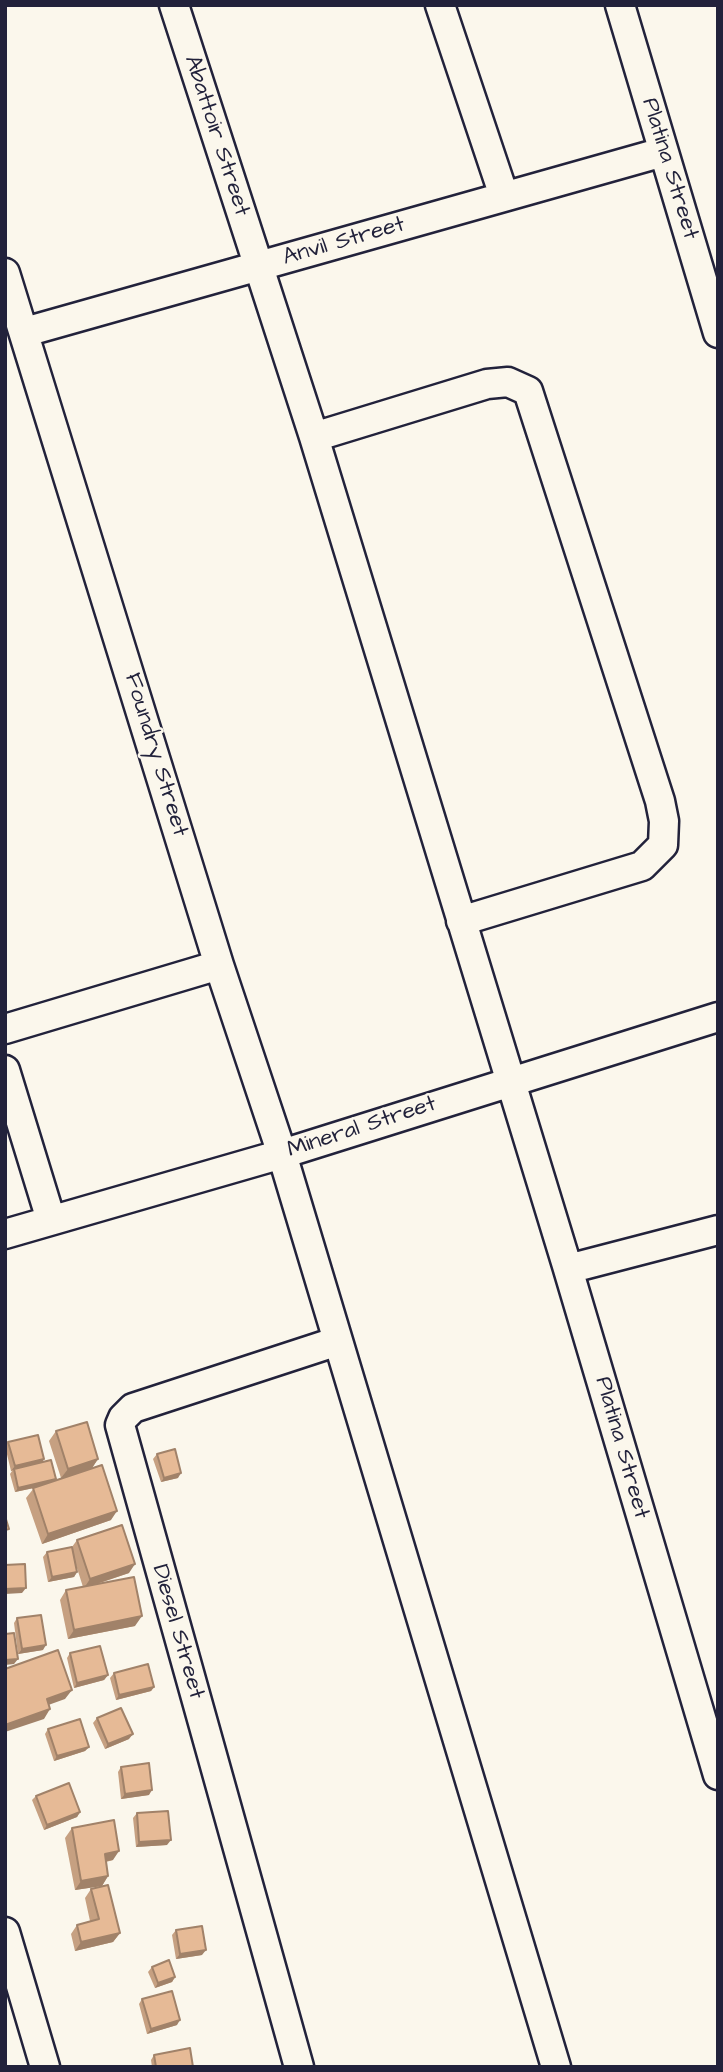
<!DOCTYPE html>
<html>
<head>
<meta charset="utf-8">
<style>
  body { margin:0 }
  #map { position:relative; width:723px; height:2072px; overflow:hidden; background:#fbf7ec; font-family:"Architects Daughter",sans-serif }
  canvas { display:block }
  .frame { position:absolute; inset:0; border:7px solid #22223b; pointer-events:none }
</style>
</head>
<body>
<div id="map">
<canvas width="723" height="2072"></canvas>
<div class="frame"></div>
</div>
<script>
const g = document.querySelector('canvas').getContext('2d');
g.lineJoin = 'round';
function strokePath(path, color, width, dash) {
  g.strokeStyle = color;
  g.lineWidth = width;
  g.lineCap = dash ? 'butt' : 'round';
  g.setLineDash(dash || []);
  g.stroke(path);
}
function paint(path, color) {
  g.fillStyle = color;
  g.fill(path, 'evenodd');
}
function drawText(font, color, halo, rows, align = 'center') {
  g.font = font + ' "Architects Daughter",sans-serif';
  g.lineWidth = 5;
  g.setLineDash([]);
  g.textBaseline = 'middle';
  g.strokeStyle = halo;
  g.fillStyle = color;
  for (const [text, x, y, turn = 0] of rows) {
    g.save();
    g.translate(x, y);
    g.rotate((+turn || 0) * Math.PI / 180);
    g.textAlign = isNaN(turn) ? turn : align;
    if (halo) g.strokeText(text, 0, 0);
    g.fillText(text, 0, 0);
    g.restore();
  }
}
const minor = new Path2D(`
  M174,5L314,437L568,1269
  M440,5L504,196
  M620,5L718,333
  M5,273L219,965L282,1154L556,2067
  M25,332L663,152
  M314,437L487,384L508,382L528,391L660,801L664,821L663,845L642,866L461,921
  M5,1029L219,965
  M5,1070L51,1220
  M718,1230L568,1269L718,1775
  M5,1234L282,1154L718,1017
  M5,1932L45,2067
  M299,2067L120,1425L123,1418L133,1408L338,1341`);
strokePath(minor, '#22223b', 33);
strokePath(minor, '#fbf7ec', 28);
paint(new Path2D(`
  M56,1431L98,1459L92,1468L111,1520L42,1544L26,1498L34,1488L15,1492L10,1474L12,1471H11L5,1446L8,1442L44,1459L42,1462L56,1479L54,1481L61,1478L49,1441Z
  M157,1454L178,1478L161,1482L153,1459Z
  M77,1540L129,1573L94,1585L135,1626L68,1639L60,1600L66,1590L83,1587L76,1565L77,1572L74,1577L48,1582L43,1557L47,1552L72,1547Z
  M17,1618L43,1650L18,1654L14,1623Z
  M70,1653L108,1675L104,1680L74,1688L67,1658Z
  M114,1673L154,1687L151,1691L116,1700L110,1678Z
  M97,1718L129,1739L105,1749L93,1723Z
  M48,1729L89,1747L85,1751L54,1761L45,1734Z
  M121,1767L149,1795L121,1799L118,1772Z
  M36,1796L80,1812L77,1817L44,1830L32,1800Z
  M137,1813L167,1845L136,1847L133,1818Z
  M72,1828L113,1860L106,1862L108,1876L102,1886L75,1890L65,1838Z
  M91,1889L120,1933L113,1942L75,1951L71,1934L77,1925L90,1921L85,1898Z
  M176,1930L202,1955L176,1959L172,1935Z
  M152,1967L175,1977L172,1982L155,1988L148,1972Z
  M142,1999L177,2025L147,2034L139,2004Z
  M154,2055L193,2067H152L151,2060Z`), '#c6a081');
paint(new Path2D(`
  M44,1459L41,1464L14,1469L11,1471L15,1466Z
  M98,1459L92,1468L61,1478L68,1469Z
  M181,1473L178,1478L161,1482L164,1478Z
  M56,1479L52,1484L15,1492L18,1488Z
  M117,1511L111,1520L42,1544L48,1534Z
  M135,1564L129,1573L84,1588L90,1579Z
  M77,1572L74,1577L48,1582L52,1577Z
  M26,1588L22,1593L5,1594V1589Z
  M142,1616L135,1626L68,1639L74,1630Z
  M46,1645L43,1650L18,1654L22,1649Z
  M18,1659L14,1664L5,1665V1660Z
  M108,1675L104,1680L74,1688L77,1683Z
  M154,1687L151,1691L116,1700L119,1695Z
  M72,1690L65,1699L40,1708L47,1699Z
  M50,1709L44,1719L5,1732V1725Z
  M133,1734L129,1739L105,1749L108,1744Z
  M89,1747L85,1751L54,1761L57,1756Z
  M152,1790L149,1795L121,1799L125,1794Z
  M80,1812L77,1817L44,1830L47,1825Z
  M171,1840L167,1845L136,1847L139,1842Z
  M119,1851L113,1860L98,1863L105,1854Z
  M108,1876L102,1886L75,1890L81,1881Z
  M120,1933L113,1942L75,1951L81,1942Z
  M206,1950L202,1955L176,1959L180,1954Z
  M175,1977L172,1982L155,1988L158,1983Z
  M180,2020L177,2025L147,2034L151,2029Z`), '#a18269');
const building = new Path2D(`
  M87,1422L98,1459L68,1469L56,1431Z
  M38,1435L44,1459L15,1466L8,1442Z
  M175,1449L181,1473L164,1478L157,1454Z
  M51,1460L56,1479L18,1488L14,1469Z
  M102,1465L117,1511L48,1534L33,1488Z
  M5,1516L9,1529L5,1530Z
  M122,1525L135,1564L90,1579L77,1540Z
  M72,1547L77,1572L52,1577L47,1552Z
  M25,1564L26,1588L5,1589V1565Z
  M134,1577L142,1616L74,1630L66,1590Z
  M41,1615L46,1645L22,1649L17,1618Z
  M14,1633L18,1659L5,1660V1634Z
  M100,1646L108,1675L77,1683L70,1653Z
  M58,1650L72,1690L47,1699L50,1709L5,1725V1669Z
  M148,1664L154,1687L119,1695L114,1673Z
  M121,1708L133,1734L108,1744L97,1718Z
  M80,1719L89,1747L57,1756L48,1729Z
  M149,1763L152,1790L125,1794L121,1767Z
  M69,1783L80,1812L47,1825L36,1796Z
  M168,1811L171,1840L139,1842L137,1813Z
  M114,1820L119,1851L105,1854L108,1876L81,1881L72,1828Z
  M108,1885L120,1933L81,1942L77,1925L99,1919L91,1889Z
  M202,1926L206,1950L180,1954L176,1930Z
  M169,1960L175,1977L158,1983L152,1967Z
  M172,1991L180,2020L151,2029L142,1999Z
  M190,2048L193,2067H156L154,2055Z`);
paint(building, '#e6ba96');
strokePath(building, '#a18269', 2);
drawText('23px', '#22223b', '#fbf7ec', [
  ["Abattoir Street",216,136,72],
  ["Platina Street",669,169,73],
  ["Anvil Street",344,242,-16],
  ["Foundry Street",155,755,73],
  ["Mineral Street",362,1128,-18],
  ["Platina Street",621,1448,74],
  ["Diesel Street",177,1632,74]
]);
</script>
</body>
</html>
